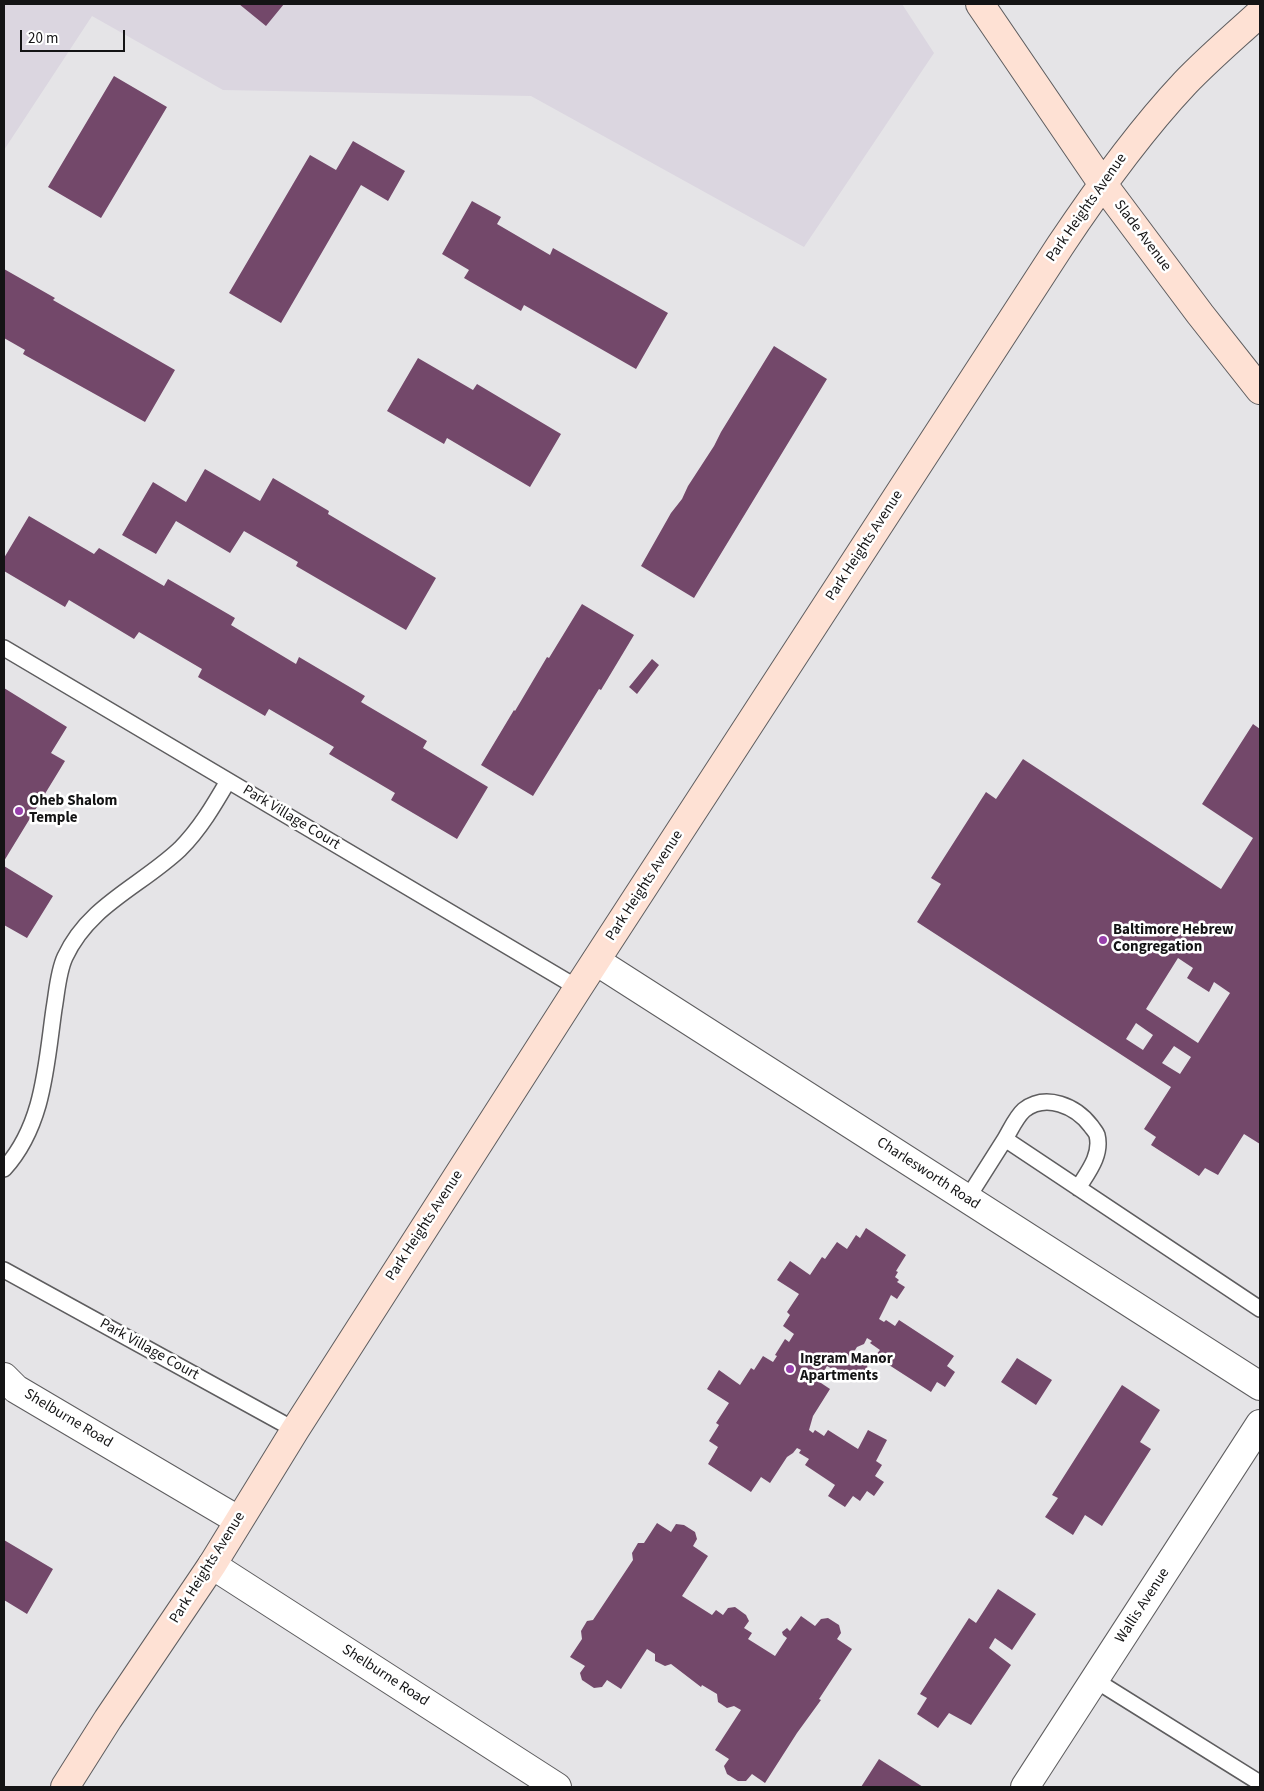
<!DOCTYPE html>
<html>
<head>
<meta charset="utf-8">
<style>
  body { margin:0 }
  #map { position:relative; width:1264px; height:1791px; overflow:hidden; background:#e5e4e7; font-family:"Source Sans 3",sans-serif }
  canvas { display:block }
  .frame { position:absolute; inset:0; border:5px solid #141415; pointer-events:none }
  .scale { position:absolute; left:20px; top:30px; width:105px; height:22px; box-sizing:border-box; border:2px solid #141415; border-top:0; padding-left:6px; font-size:15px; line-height:18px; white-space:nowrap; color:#141415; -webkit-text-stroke:4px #fff; paint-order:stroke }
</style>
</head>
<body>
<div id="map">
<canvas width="1264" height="1791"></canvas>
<div class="frame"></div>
<div class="scale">20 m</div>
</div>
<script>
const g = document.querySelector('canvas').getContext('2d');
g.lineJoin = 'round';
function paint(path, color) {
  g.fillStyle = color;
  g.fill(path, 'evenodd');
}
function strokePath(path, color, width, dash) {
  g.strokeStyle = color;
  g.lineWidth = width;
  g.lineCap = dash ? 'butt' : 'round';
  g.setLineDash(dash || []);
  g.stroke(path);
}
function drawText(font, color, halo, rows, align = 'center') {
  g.font = font + ' "Source Sans 3",sans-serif';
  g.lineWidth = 5;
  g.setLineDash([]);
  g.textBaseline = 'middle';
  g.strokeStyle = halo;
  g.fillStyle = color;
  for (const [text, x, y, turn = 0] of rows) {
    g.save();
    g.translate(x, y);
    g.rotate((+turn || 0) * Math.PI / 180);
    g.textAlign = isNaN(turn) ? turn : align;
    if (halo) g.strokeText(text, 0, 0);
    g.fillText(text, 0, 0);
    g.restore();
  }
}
paint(new Path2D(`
  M4,4H902L934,53L804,247L531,96L223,90L92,16L4,150Z`), '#dbd6e0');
paint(new Path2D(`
  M239,4H284L266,26Z
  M114,76L167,107L101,218L48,187Z
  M353,141L405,171L388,201L361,185L281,323L229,293L310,155L336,170Z
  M472,201L501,217L497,224L550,255L553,248L668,313L636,369L524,305L521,311L464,278L469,270L442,254Z
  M4,269L55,298L53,300L175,370L145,422L23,354L25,350L4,338Z
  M774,346L827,379L694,598L641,566L671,513L682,499L688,486L714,446L721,432Z
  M418,358L473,390L477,384L561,434L530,487L447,438L444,444L387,411Z
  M205,469L260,501L273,478L329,511L328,514L436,578L406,630L296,566L298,562L244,531L230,553L176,521L156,554L122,535L153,482L186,502Z
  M29,516L94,554L99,548L164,586L168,579L235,618L231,625L296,664L299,657L365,696L361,702L427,741L423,748L488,787L457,839L391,800L395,793L329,754L334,747L269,709L265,716L198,677L202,669L139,632L134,639L69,600L65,607L4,571V558Z
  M582,604L634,635L601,690L599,689L533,796L481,765L514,710L515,711L547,657L549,658Z
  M652,659L659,665L637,694L629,687Z
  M4,688L67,727L51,753L65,761L4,861Z
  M1253,724L1260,729V1144L1244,1134L1218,1175L1205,1168L1199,1176L1151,1145L1156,1137L1144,1129L1171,1087L917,922L941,884L931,878L986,792L996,799L1023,759L1221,889L1253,838L1202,804ZM1178,958L1193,968L1187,978L1209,992L1214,982L1230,993L1198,1043L1146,1009ZM1136,1023L1153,1035L1143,1050L1126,1039ZM1174,1046L1191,1057L1180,1074L1162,1063Z
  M4,866L53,896L27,938L4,925Z
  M866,1228L906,1255L896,1271L898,1272L895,1277L899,1280L897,1282L905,1287L897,1299L891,1295L879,1319L884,1322L886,1320L895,1326L899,1320L954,1356L947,1366L955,1372L945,1387L937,1382L931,1392L875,1356L880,1350L870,1343L872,1341L867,1338L864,1344L857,1347L852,1355L867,1364L868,1373L864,1379L854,1381L827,1366L818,1381L830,1389L813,1416L809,1430L813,1433L815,1430L824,1436L828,1430L858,1449L868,1430L887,1440L876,1461L882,1465L875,1476L884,1482L874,1496L867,1491L860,1501L853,1496L845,1507L828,1496L835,1485L805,1465L809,1459L799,1453L801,1450L797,1448L793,1453L787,1457L770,1483L761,1477L751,1492L708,1464L718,1447L709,1441L719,1425L716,1423L729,1403L707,1389L719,1370L740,1385L751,1368L754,1370L763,1356L773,1362L777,1356L775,1355L785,1339L789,1342L794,1334L783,1326L790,1315L787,1312L799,1294L777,1280L790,1261L810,1275L822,1257L825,1259L837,1242L847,1249L856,1235L860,1238Z
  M1017,1358L1052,1380L1036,1405L1001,1382Z
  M1122,1385L1160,1410L1140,1442L1151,1449L1102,1526L1085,1515L1073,1535L1045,1517L1058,1498L1052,1495Z
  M657,1523L671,1532L676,1524L684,1525L695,1532L697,1539L693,1546L708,1556L682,1596L712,1615L716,1610L723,1615L728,1608L735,1607L746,1615L749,1621L744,1628L752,1633L748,1639L775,1656L787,1638L783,1635L782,1632L787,1628L790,1631L801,1616L815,1626L821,1619L828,1618L839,1625L841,1633L837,1639L852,1649L819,1699L821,1700L797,1733L765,1783L752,1774L746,1781H738L727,1774L724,1766L729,1759L715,1750L741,1710L734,1706L727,1708L718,1702L717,1694L702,1685L701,1687L671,1664L665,1666L655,1661V1654L647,1649L621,1689L607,1680L602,1687L594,1688L582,1680L580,1673L585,1666L570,1657L582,1639L581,1631L587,1621L593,1620L633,1560L632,1553L638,1543H644Z
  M4,1540L53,1569L27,1614L4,1600Z
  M998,1589L1036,1614L1012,1650L995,1638L989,1648L1011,1665L971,1725L949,1713L938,1728L917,1714L927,1698L920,1694L969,1618L976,1623Z
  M879,1759L923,1787H861Z`), '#73486a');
const lane = new Path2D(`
  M4,648L578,988
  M1005,1139C1010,1131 1016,1117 1024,1110C1046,1093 1076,1106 1091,1126C1093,1129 1096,1132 1097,1135C1102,1155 1088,1172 1078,1188
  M4,1169C44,1125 46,1065 54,1009C57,992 58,972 65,957C89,905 141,886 180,849C200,829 214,805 228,781
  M967,1199L1005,1139L1260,1309
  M4,1270L295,1430
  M1095,1680L1260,1783`);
const street = new Path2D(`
  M596,961L1260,1386
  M4,1377L16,1389L238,1520
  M212,1565L557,1787
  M1025,1787L1260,1424`);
const secondary = new Path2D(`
  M980,4L1102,183L1200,314L1260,390
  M65,1787L108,1719L212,1565L295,1430L578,988L1060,246C1098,189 1138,133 1185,83C1209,58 1235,36 1260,13`);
strokePath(lane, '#5e5d5f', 18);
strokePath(street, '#5e5d5f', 30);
strokePath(secondary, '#5e5d5f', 30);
strokePath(lane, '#fff', 15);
strokePath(street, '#fff', 28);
strokePath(secondary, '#fee1d4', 28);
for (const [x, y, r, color] of [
  [19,811,5,"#9840ac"],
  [1103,940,5,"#9840ac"],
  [790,1369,5,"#9840ac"]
]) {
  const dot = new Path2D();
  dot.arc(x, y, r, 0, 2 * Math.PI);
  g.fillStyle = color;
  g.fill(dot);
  strokePath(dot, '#fff', 2);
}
drawText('15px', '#141415', '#fff', [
  ["Park Heights Avenue",1087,208,-55],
  ["Slade Avenue",1142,236,53],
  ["Park Heights Avenue",865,546,-57],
  ["Park Village Court",291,818,31],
  ["Park Heights Avenue",645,886,-57],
  ["Charlesworth Road",928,1174,33],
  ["Park Heights Avenue",425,1226,-57],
  ["Park Village Court",149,1350,29],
  ["Shelburne Road",68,1419,31],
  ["Park Heights Avenue",208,1568,-58],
  ["Wallis Avenue",1143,1606,-57],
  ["Shelburne Road",385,1676,33]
]);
drawText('bold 15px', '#141415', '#fff', [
  ["Oheb Shalom",29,802],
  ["Temple",29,819],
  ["Baltimore Hebrew",1113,931],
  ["Congregation",1113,948],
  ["Ingram Manor",800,1360],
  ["Apartments",800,1377]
], 'left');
</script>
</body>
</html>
